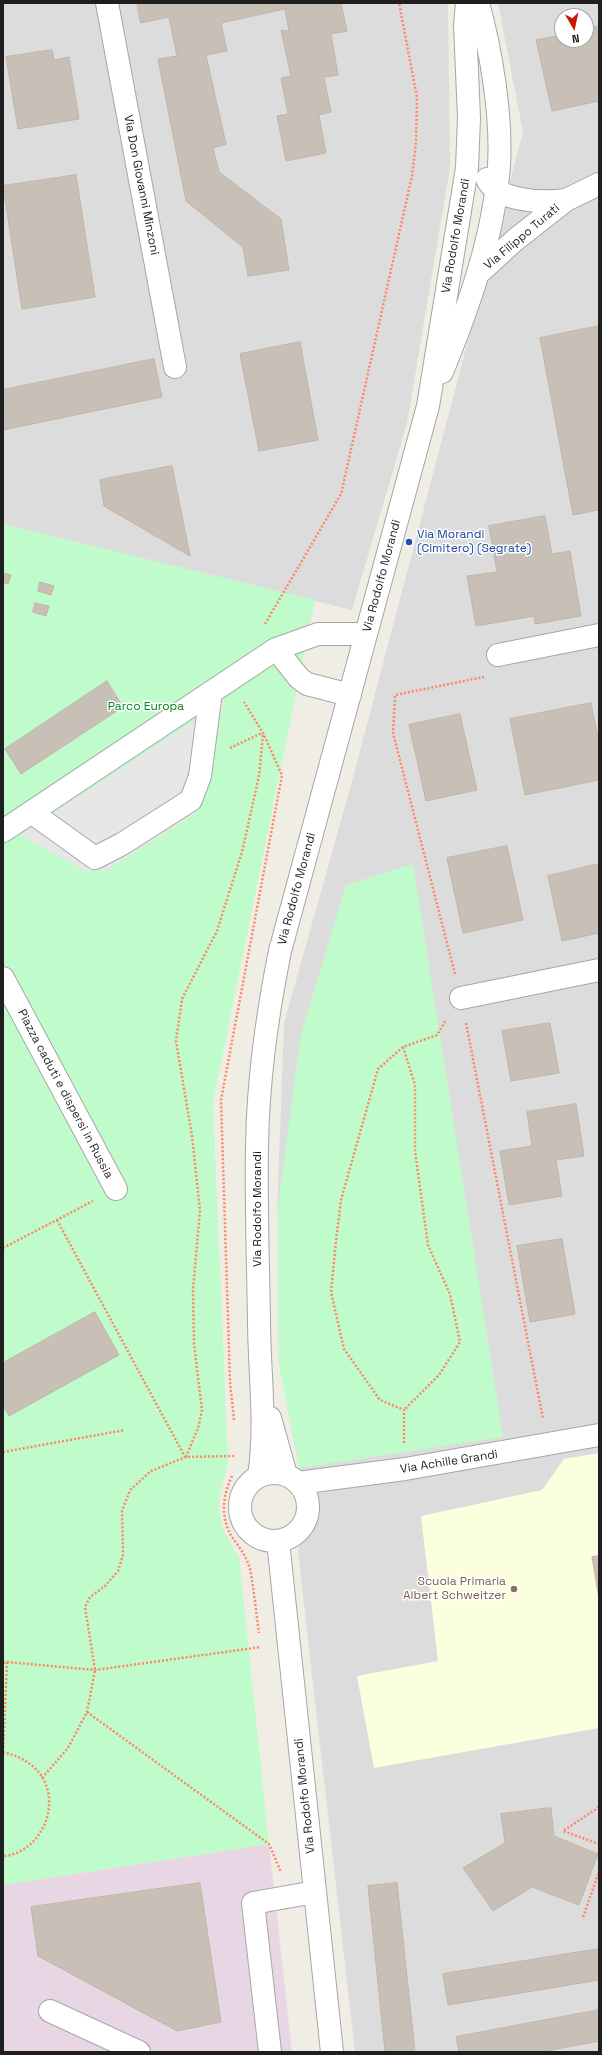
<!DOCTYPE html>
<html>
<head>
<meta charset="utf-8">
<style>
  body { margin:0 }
  #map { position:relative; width:602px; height:2055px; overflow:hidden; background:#f0ede4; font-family:"Space Grotesk",sans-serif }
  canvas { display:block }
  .frame { position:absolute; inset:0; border:4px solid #1f1f1f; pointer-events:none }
  .north { position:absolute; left:554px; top:8px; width:40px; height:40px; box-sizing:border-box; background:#fff; border:1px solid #a5a5a5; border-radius:50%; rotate:171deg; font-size:11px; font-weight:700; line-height:16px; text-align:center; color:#1f1f1f }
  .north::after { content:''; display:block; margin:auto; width:14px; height:18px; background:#cd1600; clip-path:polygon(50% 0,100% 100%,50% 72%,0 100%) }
</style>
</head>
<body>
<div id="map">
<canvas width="602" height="2055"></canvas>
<div class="frame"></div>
<div class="north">N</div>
</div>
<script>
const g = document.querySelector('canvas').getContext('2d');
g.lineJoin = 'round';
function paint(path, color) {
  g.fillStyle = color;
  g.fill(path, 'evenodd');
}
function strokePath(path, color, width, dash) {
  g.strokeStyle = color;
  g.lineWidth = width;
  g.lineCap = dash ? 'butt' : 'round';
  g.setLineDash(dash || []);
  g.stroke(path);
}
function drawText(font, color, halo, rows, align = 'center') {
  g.font = font + ' "Space Grotesk",sans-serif';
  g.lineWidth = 3;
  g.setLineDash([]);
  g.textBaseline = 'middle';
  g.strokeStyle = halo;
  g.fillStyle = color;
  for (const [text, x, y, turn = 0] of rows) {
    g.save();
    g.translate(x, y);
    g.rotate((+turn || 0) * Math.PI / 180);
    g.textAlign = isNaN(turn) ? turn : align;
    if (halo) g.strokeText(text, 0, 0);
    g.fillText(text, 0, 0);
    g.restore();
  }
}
paint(new Path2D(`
  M3,3H448L450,167L407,423L352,610L3,524Z
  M498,3H599V2052H355L298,1552L300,1542L312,1527L314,1512L313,1497L309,1480L299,1468L279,1363L277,1214L284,1023L351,785L523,132ZM562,16H586V40H562Z`), '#dddcdc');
paint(new Path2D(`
  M269,1844L292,2052H3V1885Z`), '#e9d6e4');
paint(new Path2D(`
  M599,1453V1728L374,1768L357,1676L438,1661L421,1516L542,1490L564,1459Z`), '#fbffde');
paint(new Path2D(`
  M3,524L315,600L213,1102L228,1457C228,1471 224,1477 221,1490C214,1513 226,1539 239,1556L269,1844L3,1885Z
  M413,864L503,1437L299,1468L279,1363L277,1214L301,1034L346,885Z`), '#c0fccb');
paint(new Path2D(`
  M225,696L207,792L194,814L107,870L85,871L20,835L209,711Z`), '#e7e7e7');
const building = new Path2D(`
  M137,3H341L347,31L331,34L338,75L324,77L331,112L319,115L326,153L286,161L277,116L288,114L281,78L291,76L281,30L289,31L285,9L221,23L227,51L206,55L226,144L213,148L219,172L281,219L289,270L248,276L243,247L186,201L158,59L177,56L169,17L141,23Z
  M599,26V101L552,111L536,40L562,35V40H586V29Z
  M52,50L54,60L69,57L79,119L18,129L6,57Z
  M76,175L95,297L22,309L3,186Z
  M599,326V510L573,515L540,338Z
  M300,342L318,440L259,451L240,354Z
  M154,359L162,397L3,430V390Z
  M172,466L190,556L104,506L100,480Z
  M545,516L552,554L570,551L581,616L535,624L534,616L476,626L467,576L497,572L489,526Z
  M3,573L11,575L8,584L3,582Z
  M40,582L54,586L51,595L38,591Z
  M35,603L49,606L46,616L33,612Z
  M107,681L123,707L21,774L5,749Z
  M591,703L599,743V780L525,795L510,719Z
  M460,714L477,790L426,801L409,725Z
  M507,846L523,920L463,933L447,858Z
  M599,864V933L562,941L548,876Z
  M550,1023L559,1073L511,1081L502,1031Z
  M576,1104L584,1156L556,1160L562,1196L509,1205L500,1151L532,1146L527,1112Z
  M562,1239L575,1314L530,1322L517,1246Z
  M95,1312L119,1355L9,1416L3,1406V1363Z
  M599,1556V1599L592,1557Z
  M551,1808L554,1836L598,1854L579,1905L532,1887L493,1911L463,1868L505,1843L501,1814Z
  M200,1883L221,2022L177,2031L38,1956L31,1907Z
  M397,1883L415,2052H385L368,1886Z
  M599,1949V1980L448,2005L443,1974Z
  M599,2010V2041L541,2052H459L456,2037Z`);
paint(building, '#c8c0b7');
strokePath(building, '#c2b5a6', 1);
const minor = new Path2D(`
  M107,3L175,367
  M487,179C498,202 544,203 566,200
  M478,274L515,240L566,200L599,184
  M442,372C469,306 494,236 499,165C502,116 491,50 478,3
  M276,649L299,678L307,684L350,695
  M498,655L599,635
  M31,812L95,858L122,844L191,800L200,776L211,692
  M3,831L276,649L318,634H366
  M3,978L116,1189
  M461,998L599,970
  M270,1418L286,1475
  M240 1507a34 34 0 1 1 68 0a34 34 0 1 1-68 0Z
  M259,1476C267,1424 259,1372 259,1319C258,1262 256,1204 257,1146C258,1081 267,1015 280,951L428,406L467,168L469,118L465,25L467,3
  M298,1483L405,1469L599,1435
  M278,1541L332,2052
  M50,2011L139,2052
  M270,2052L253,1903L315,1892`);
strokePath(minor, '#a6a6a6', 24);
strokePath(new Path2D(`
  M265,624L341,494L412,176L416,142L417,97L399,3
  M230,748L262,733
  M455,974L393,733L395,695L484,677
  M466,1023L543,1419
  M403,1047L415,1085V1151L428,1245L450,1294L460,1342L439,1375L404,1410
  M57,1220L185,1457
  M3,1248L93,1201
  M234,1420L230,1382L221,1100L282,775L263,733L244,702
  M404,1443V1410L380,1400L344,1349L331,1292L336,1241L341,1200L378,1069L403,1047L437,1035L446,1020
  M3,1452L125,1430
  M186,1457L198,1428L202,1410L194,1344L193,1289L200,1211L192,1136L176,1041L182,999L217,931L242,852L259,776L263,734
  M232,1476C222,1497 220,1520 234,1540C241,1549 247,1558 250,1569C254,1590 256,1612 259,1633
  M3,1663L7,1662L95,1670L261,1647
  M87,1712L269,1844L281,1872
  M3,1752C13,1755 23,1758 31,1765C58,1785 53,1827 28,1846C22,1851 12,1856 3,1856
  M3,1752L7,1662
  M42,1778L68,1748L87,1712L95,1670L85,1607L90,1597L105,1586L118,1571L123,1555L122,1511L130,1490L151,1471L186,1457L235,1456
  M599,1807L563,1831L599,1844
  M583,1917L599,1872`), '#ff8666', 2.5, [2, 2]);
strokePath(minor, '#fff', 22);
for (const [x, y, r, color] of [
  [409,542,4,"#1a4fb4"],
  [514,1589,4,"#8d6e63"]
]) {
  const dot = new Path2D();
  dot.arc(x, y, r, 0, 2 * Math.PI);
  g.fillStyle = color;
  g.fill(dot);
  strokePath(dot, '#fff', 1.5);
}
drawText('12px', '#1f1f1f', '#fff', [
  ["Via Don Giovanni Minzoni",141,185,79],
  ["Via Rodolfo Morandi",456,236,-80],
  ["Via Filippo Turati",522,237,-40],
  ["Via Rodolfo Morandi",382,576,-75],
  ["Via Rodolfo Morandi",297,889,-75],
  ["Piazza caduti e dispersi in Russia",65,1094,62],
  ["Via Rodolfo Morandi",258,1209,-90],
  ["Via Achille Grandi",449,1462,-9],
  ["Via Rodolfo Morandi",305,1796,-96]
]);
drawText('12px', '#164399', '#fff', [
  ["Via Morandi",417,535],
  ["(Cimitero) (Segrate)",417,549]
], 'left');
drawText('12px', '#07821f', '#fff', [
  ["Parco Europa",146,707]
]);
drawText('12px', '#785e54', '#fff', [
  ["Scuola Primaria",506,1582],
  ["Albert Schweitzer",506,1596]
], 'right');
</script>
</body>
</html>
